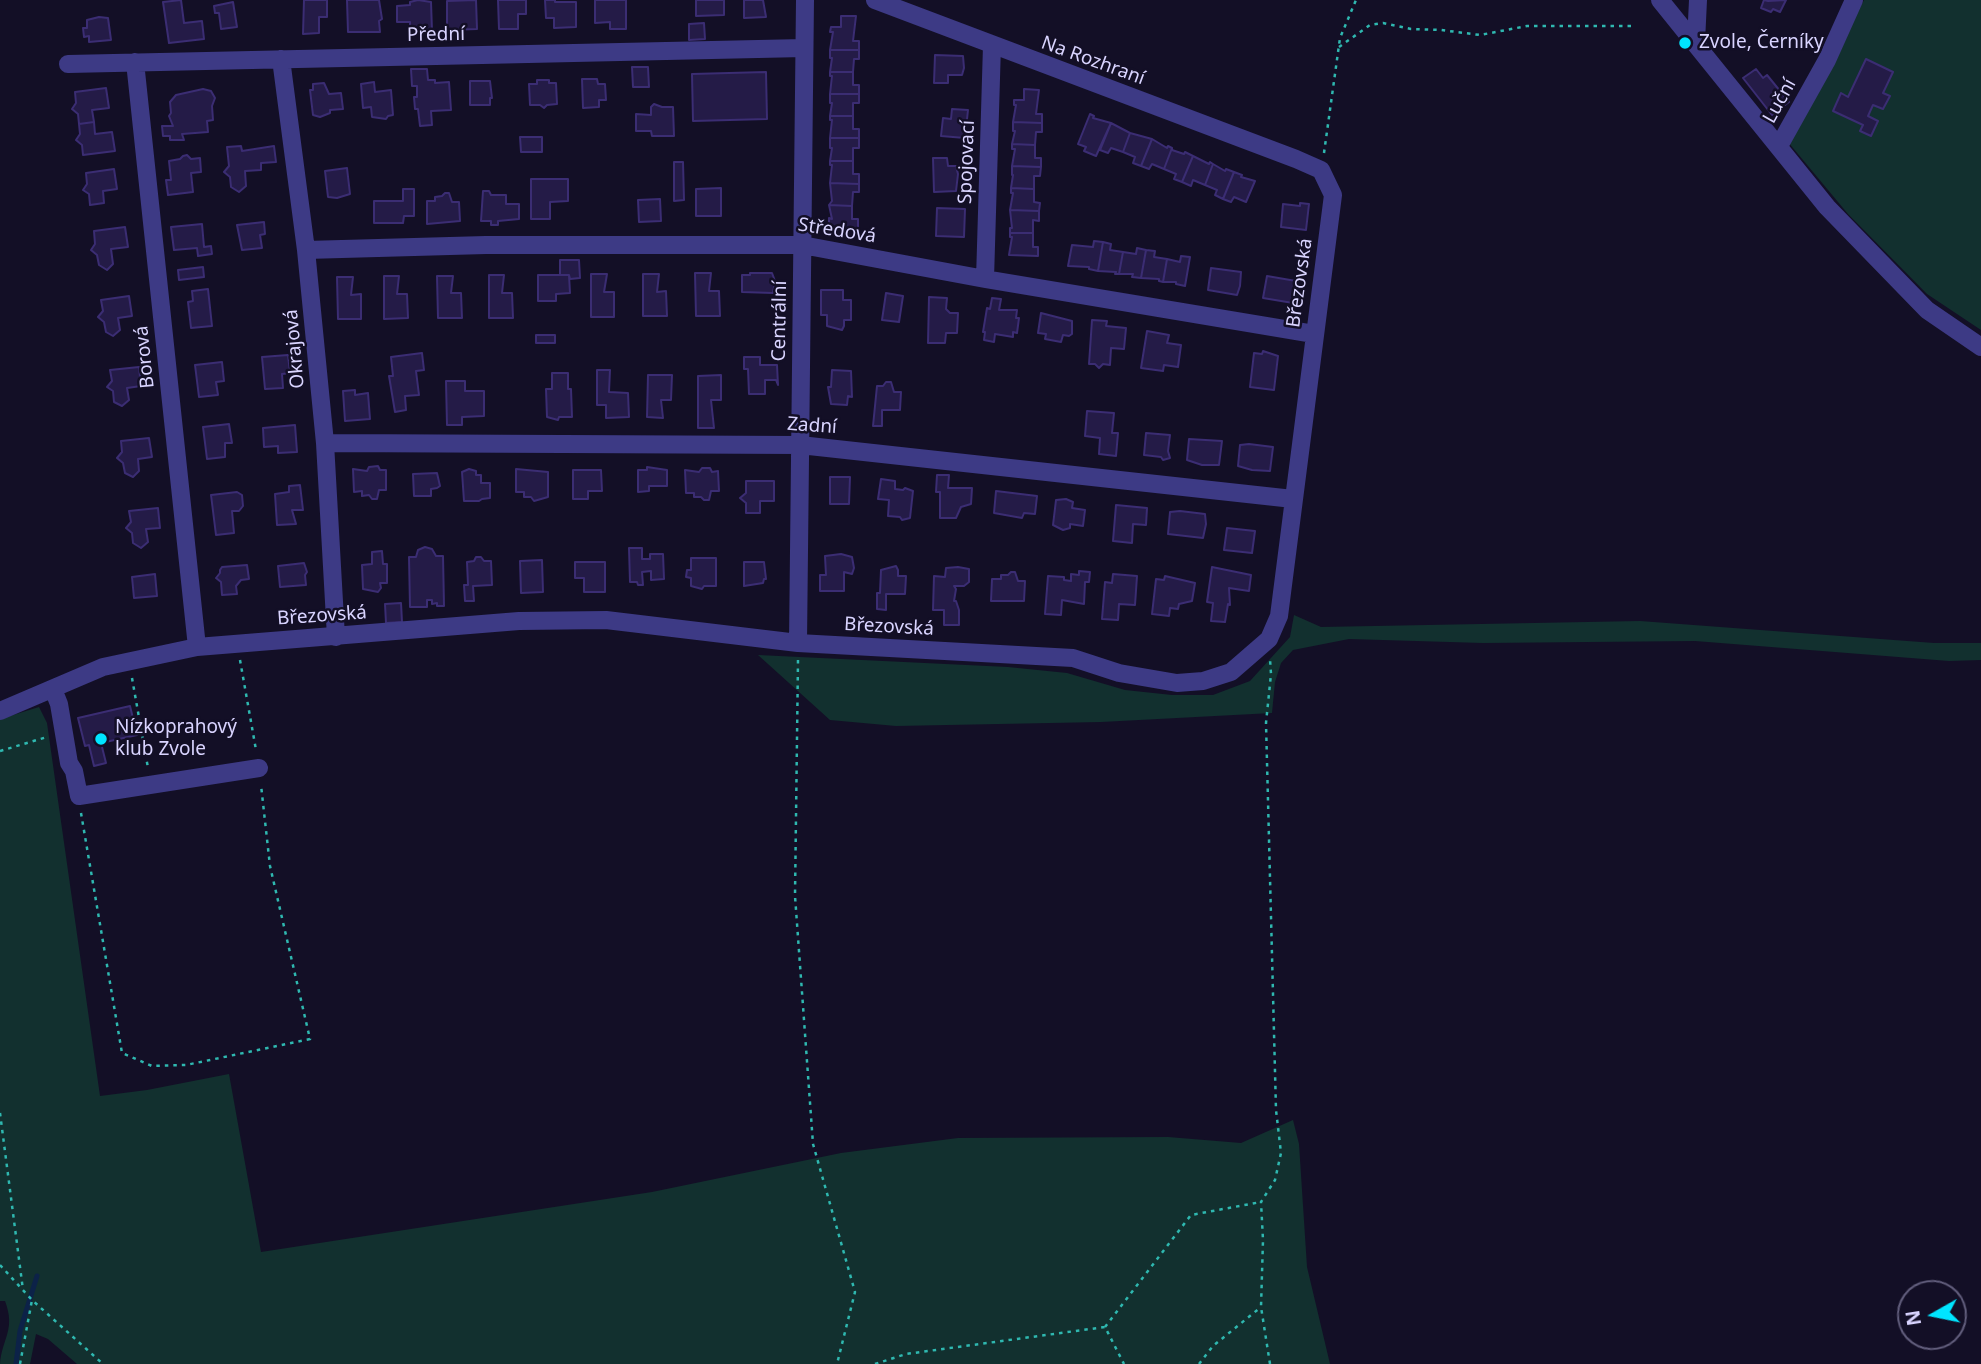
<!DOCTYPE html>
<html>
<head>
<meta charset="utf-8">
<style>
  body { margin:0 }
  #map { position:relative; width:1981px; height:1364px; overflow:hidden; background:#130f26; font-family:"Noto Sans",sans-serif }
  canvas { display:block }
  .north { position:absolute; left:1897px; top:1280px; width:70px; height:70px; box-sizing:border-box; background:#130f26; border:2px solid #625e7d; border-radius:50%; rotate:261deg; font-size:19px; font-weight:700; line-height:28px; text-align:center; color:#d9d4ff }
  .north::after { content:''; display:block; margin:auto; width:24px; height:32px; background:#00e5ff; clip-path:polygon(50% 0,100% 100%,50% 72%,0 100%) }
</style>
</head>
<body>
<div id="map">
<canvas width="1981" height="1364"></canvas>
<div class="north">N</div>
</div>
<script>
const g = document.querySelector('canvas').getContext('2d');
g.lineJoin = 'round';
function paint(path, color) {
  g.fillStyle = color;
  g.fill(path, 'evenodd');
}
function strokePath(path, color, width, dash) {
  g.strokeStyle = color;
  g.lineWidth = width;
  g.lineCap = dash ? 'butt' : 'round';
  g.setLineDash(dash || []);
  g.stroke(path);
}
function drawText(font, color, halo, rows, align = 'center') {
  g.font = font + ' "Noto Sans",sans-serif';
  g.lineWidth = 5;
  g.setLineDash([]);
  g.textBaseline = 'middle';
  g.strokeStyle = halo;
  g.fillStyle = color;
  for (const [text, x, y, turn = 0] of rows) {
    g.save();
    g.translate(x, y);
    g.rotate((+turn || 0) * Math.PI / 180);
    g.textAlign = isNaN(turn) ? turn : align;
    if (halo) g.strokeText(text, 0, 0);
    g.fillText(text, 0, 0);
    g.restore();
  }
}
paint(new Path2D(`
  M1864,0H1981V330L1927,294L1848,214L1788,142Z
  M1294,615L1321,627L1640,621L1934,643H1981V660L1949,661L1695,641L1483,643L1349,639L1293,650L1281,663L1275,682L1272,713L1101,722L896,726L830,720L758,655L1008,667L1067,673L1125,690L1172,695H1213L1250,681L1290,637Z
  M39,707L47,723L100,1096L147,1090L229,1074L261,1252L652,1192L841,1153L958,1138L1168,1137L1241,1143L1293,1120L1299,1144L1307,1267L1330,1364H77L48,1339L36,1334L30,1364H0C2,1338 16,1330 5,1301H0V719Z`), '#12302f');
strokePath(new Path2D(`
  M16,1364L20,1331L37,1276`), '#0c2248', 5);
const building = new Path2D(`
  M181,0L184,23L202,21L204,39L169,43L163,2Z
  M304,0H327V17H319V33L303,34Z
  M347,0H379L382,19L379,21L380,32H348Z
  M418,0L431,2L432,31L419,34L410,32V22H397V6L410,5V2Z
  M476,0L477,29L447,30V1Z
  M498,0H526V14H518V29H499Z
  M545,0H555V2H576V27L554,28V18H546Z
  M595,0H626V29H610V22L595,23Z
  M696,0H724V15L696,16Z
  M744,0H763L766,17L744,18Z
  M1764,0L1768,1L1786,0L1780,12L1773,9L1771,12L1761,8Z
  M233,2L237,27L221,29L219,13H215L214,6Z
  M841,16H856L853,41H859V50H830L833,32H830L831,27H841Z
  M99,17L108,18L111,40L89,42V36L84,37L83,28H87V20Z
  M704,23L705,39L689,40V24Z
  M830,50H859V59H854L853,72H830L832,58H830Z
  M935,55L963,56L964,68L962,75H948V83H934Z
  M1866,59L1893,72L1883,93L1890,96L1883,109L1873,105L1868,116L1878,121L1871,136L1860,131L1863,125L1833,111L1841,93L1848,97Z
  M632,67H648L649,87H633Z
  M411,69H427L428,80H435V83L449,82L451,110L431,111L432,125L420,126L418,109H415L414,97H417V86H412Z
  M1756,69L1763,78L1767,75L1789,102L1772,115L1743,78Z
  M766,72L767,119L693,121L692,74Z
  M830,72H853V85H859V94H830L832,76H830Z
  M582,79H597L598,84H605L606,100H599V107L583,108Z
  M537,80H549V83H556L557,104L547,105L544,108L540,105H530L529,84H537Z
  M470,81H490L492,98H490V105H470Z
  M374,82L375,92L391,90L393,115L388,116L386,119L372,117L371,107L363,108L361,84Z
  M324,83L329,94L341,93L343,109L330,110V113L320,117L313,115L310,90H313V84Z
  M106,88L109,108L92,110L94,122L79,124L78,114L72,109L76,103L75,92Z
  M203,89L211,91L215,98L212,106L213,120L207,121L208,132L182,134L184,140H170V136H163L162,126H173L169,116L171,113L170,102L176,95Z
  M1024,89L1039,90L1036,114H1042V123L1013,122L1016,105H1014V100H1024Z
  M830,94H859V103H853V116H830L832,103H830Z
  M654,104L662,107H673L674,136H652L651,131H636V114L651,115V107Z
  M952,109L968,110L965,138L941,136L943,118L951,119Z
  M1090,114L1094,116L1093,118L1111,123L1096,156L1084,151L1086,147L1078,144Z
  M830,116H853V129H859V138H830L832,120H830Z
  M94,122L95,134L112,132L115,151L83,155L82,145L76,140L80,134L79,124Z
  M1013,122L1042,123V132H1036L1035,145L1012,144L1015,131H1013Z
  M1111,123L1130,133L1123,152L1111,148L1108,153L1100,150Z
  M1130,133L1152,139L1141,166L1133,163L1135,157L1123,152Z
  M520,137H542V152H521Z
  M830,138H859V148H853V161H830L832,148H830Z
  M1152,139L1167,148L1168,146L1172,148L1164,169L1152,164L1149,169L1141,166Z
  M1012,144L1035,145V158H1041V167L1012,166L1015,149H1012Z
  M241,146L242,151L274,146L276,162L261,163V170L245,171L246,186L239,192L231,187L230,177L224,172L229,166L227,147Z
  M1172,148V150L1184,154L1185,152L1193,156L1182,182L1174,179L1176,174L1164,169Z
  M187,155L191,159L200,158L201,172L191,173L193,192L168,195L166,180H171L169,161L180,159L183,156Z
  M1193,156L1209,164L1210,162L1213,164L1205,185L1193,180L1191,186L1182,182Z
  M933,158H947L948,166H956L958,174L956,191L934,192Z
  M830,161H853V174H859V184L830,183L832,165H830Z
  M674,162H683L684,200L674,201Z
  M1213,164L1225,171L1226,169L1234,172L1223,199L1215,195L1217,190L1205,185Z
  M1012,166L1041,167L1040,176H1034V189L1011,188L1013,175H1012Z
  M347,168L350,194L337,198L328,197L325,171Z
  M114,169L117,189L103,191L104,203L90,205L89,194L83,190L87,184L86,173Z
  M1234,172L1242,175L1241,177L1255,181L1246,202L1234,197L1231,202L1223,199Z
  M531,179H568V201L550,202V219H531Z
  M830,183L859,184V192H853L852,206L829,205L832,201Z
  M721,188V216H696V189Z
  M1011,188L1034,189V202L1040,203L1039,211L1010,210L1013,193H1011Z
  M403,189H414V216H404L403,223H374V201H403Z
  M483,191H489L491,195H506V204H519V219L498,221V225H491V221H481Z
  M445,193H449L452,202H459L460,221L427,224V201H435V197L442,196Z
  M660,199L661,221L639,222L638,200Z
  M1300,203L1309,204L1306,230L1281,227L1283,204L1300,206Z
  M829,205L852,206V219H858V228H829V218L832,219Z
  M937,208L965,209L964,237L936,236Z
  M1010,210L1039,211V221L1033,220V233H1010V228H1012Z
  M264,222L265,234L260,235L262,248L242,250L237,225Z
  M202,224L204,247L211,246L212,254L198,256L197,248L174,250L171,227Z
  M125,227L128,247L111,249L113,264L107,270L99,265L97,255L91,250L95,244L94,231Z
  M1010,233H1033V247H1038V256L1009,255L1012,237H1010Z
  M1094,241L1103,242L1098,271L1089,269V267L1068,266L1072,245L1093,247Z
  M1103,242L1111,244L1110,250L1123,252L1119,274H1115L1116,272L1098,271Z
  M1137,248L1146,250L1141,278L1132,277L1133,274H1119L1123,252L1136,254Z
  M1146,250L1155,251L1154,257L1167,259L1163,282L1159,281V279L1141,278Z
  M1181,256L1190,257L1185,286L1176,284V282H1163L1167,259L1180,262Z
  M560,260H579L580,278L570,279L569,275H560Z
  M203,267L204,277L179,280L178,270Z
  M1211,268L1241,272L1240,286L1237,295L1208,290Z
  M695,273H711L709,291H719L720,316H696Z
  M750,273H772L775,281L773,293L742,292V275H750Z
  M591,274H607L604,292H614V317H591Z
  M643,274H659L657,292L666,291L667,316H643Z
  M489,275H504L502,293H512L513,318H489Z
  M538,275H569L570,293L556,294V301H538Z
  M384,276H399L397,294H407L408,318L384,319Z
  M437,276H453L451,293H461L462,318H438Z
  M1267,276L1296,281L1297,290L1293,303L1263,298Z
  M337,277H353L351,295L361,294V319H338Z
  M208,289L212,326L191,328L188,302L193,301L192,291Z
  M821,290H843V300H851V320H844V326L842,330L827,326V315H821Z
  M886,293L903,296L899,322L882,320Z
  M129,296L132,316L118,318L120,330L113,336L106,332L104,322L98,317L103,311L101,300Z
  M929,297L947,298L946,309L950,313H958L957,333H946L945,343H928Z
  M992,298L1001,299L999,310H1017L1016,318H1019L1017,333L1013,332V337L995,334L994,342L984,340L985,332H983L987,308L990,309Z
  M1041,313L1072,321V334L1069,336L1063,335L1061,342L1045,339L1046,334L1038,333Z
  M1092,320L1107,321L1106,326L1126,328L1124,349L1111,348L1110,365L1103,364L1099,368L1095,364H1089Z
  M1147,331L1169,335L1167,343L1181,345L1178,367L1164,365L1163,371L1141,368Z
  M536,335H555V343H536Z
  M1263,351L1278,356L1274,390L1250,387L1254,353L1262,354Z
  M422,353L424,370L416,371L419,395L405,396L406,410L395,412L389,376H393L391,357Z
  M288,355L290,373L282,374L283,388L265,389L262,357Z
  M744,357H760V365H777L778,385L776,380H765V394H749L748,369H744Z
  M222,362L224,381L216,382L218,395L199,397L195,365Z
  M139,367L141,386L127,388L129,400L122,406L114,402L113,391L107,387L112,381L110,370Z
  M597,370H610L609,392L628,393L629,417L606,418V405H597Z
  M832,370L851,371L852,397L848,396L847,405L831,404L828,387H831Z
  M552,373H568V389H571L572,417H559L558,420L547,417L546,389H552Z
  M648,375H672L671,400H661L663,418L647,417Z
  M721,375V400H711L714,428H698V376Z
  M446,381H465V391H484V416L462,417V425H447Z
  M886,382H891L894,392H901L900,410H882V426H873L877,386H883Z
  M355,390V395L368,393L370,419L345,421L343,391Z
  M1087,411L1114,413L1112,433H1118L1116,456L1099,454L1100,438L1085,436Z
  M229,424L232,443H225V457L207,459L203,427Z
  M295,425L297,452L278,453V446L264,447L263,428Z
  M1146,433L1170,435L1168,451L1170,458L1163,460L1161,457L1144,455Z
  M149,438L152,457L138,459L139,471L133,477L125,473L123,463L117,458L122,452L121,441Z
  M1189,439L1222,441L1219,465H1202L1187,460Z
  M1249,444L1273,447L1270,471L1252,470L1238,466L1240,445Z
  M378,466L380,470H386V490H379L377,499H372L369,495L362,496V491L354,492L353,469L367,471L369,467Z
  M647,467L667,470V486H649V491L638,492V470H647Z
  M702,468H710L712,472L718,471L719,491H711L709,500H704L701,497H694V493H686L685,470L699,472Z
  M469,469L476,471V475H481V483H490V498L482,499L479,501H464L462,472Z
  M516,469L548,472V497L534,501L531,497H524V492H516Z
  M573,470H601L602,491H588V499H573Z
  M437,473L440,486L437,488L431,489V496H414L413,474Z
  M937,475H949L948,488H972L971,504L961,507L956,518H940V492H936Z
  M830,477H850L849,504H830Z
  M881,479L895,481V489L903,490L905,488L913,491L910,518L902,520L900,517L888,516L889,500L878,499Z
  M746,481H774V501H760V513H746V503L740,498L746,493Z
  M300,485L303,510H292L296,524L277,525L275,494L289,492V486Z
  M996,491L1037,496L1035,514L1024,513L1022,518L994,513Z
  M237,492L242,495L243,506L239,511H232L234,533L216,535L211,495Z
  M1066,499L1073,502L1072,508L1085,510L1083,526L1070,524V528L1063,530L1053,525L1056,500Z
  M1116,505L1147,508L1146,525L1133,524L1132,543L1113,541Z
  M158,508L160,528L146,529L148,542L141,548L133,543L132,533L126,528L131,522L129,511Z
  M1180,511L1205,514L1206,524L1203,538L1168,534L1170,512Z
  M1227,528L1255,531L1252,553L1224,550Z
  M425,547L432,549L436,556H443L444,606H437V603L432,604V600H427V607H410L409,557H416L418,550Z
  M629,548H642V559H650V554H663L664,579L651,580V571L642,572L643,585H638L637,582H630Z
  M382,551L383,564H387V583H380L381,588L378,592L363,589L362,565L372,564V552Z
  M841,554L852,557L854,568L852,574L844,572V591H820V575H826L825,556Z
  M476,557H481L484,561H491L492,585L473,586L474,601H465L464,585H468L467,562L474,561Z
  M691,558H716V586H704L702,589L691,586V578L686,577L687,570H691Z
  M542,560L543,592L521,593L520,561Z
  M575,562H605V592H584V578H575Z
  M744,562H764L766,579H764L763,583L744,586Z
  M304,563L307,572L305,575L306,585L280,587L278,566Z
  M247,565L249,579L241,580L236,586L237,594L222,595L221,582L216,578L220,573V570L222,567Z
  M896,566L898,570V576H906L905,594H886V610L877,609V593H880L881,570Z
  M958,567L969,569V582L964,586H954L956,589L954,601H956L959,610V625H944V610H933L934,576L945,577L946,568Z
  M1212,567L1251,575L1249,591L1229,588L1230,605L1228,604L1225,622L1211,621L1213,603L1207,602Z
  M1079,571L1090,572L1089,582H1085L1084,604L1062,600L1061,615L1045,614L1048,576L1064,577V580L1071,581V574L1079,575Z
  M1011,572H1015L1018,581H1025L1024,601H991L992,579H1001V575H1008Z
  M155,574L157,596L134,598L132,577Z
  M1113,574L1137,576L1135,605L1119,604L1118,620L1102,619L1105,582L1112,583Z
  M1165,576L1195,583L1192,601L1179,604L1178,609L1170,608L1169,616L1152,614L1156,579L1164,580Z
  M401,603L402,622L386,623L385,604Z
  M130,706L137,735L101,743L106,763L94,766L89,745L85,746L78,718Z`);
paint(building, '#241b47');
strokePath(building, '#3b2d73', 2);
strokePath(new Path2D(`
  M1339,47L1370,25L1383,23L1411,29L1441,30L1480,35L1527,26H1636
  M1324,153L1340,38L1356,0
  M240,660L256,750
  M798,660L795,896L813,1144L855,1292L837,1364
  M132,678L148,768
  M0,751L47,737
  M81,813L122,1053L152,1066L186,1065L310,1039L270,866L261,785
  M0,1113L23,1290
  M0,1265L32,1300L103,1364
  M1105,1327L1191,1215L1261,1202
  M20,1364L32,1300
  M875,1364L906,1354L1105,1327L1124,1364
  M1199,1364L1213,1346L1261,1307
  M1270,1364L1261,1307L1263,1240L1261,1202L1275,1180L1281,1153L1276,1110L1266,723L1271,674L1270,659`), '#2fb8b0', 2.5, [3.5, 5]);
strokePath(new Path2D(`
  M1660,0L1827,207L1927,310L1981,347
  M1696,42L1698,0
  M281,59L306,250L325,443L336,637
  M135,62L197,647
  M68,64L804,48
  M1779,146L1827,60L1854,0
  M306,250L486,245H802L985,279L1314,334
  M985,279L992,45
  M325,443L800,445L1293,499
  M798,643L805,0
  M53,689L59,704L69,763L74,771L79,796L259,768
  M0,711L103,667L197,647L519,621L606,620L798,643L1073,658L1119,673L1177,683L1203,681L1231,672L1269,639L1279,616L1333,195L1321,170L1296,159L875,0`), '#3d3a85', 18);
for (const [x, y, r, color] of [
  [1685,43,7,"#00e5ff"],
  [101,739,7,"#00e5ff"]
]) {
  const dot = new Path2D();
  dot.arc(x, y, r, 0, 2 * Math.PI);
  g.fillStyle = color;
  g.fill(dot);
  strokePath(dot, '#130f26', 2.5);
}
drawText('19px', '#d9d4ff', '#130f26', [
  ["Přední",436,35,-1],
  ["Na Rozhraní",1093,61,20],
  ["Luční",1780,101,-61],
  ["Spojovací",967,162,-88],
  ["Středová",837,231,9],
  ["Březovská",1300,283,-82],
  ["Centrální",780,321,-89],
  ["Okrajová",295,349,-95],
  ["Borová",145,357,-96],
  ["Zadní",812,426,4],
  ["Březovská",322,616,-4],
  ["Březovská",889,627,3]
]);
drawText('19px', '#d9d4ff', '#130f26', [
  ["Zvole, Černíky",1699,43],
  ["Nízkoprahový",115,728],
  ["klub Zvole",115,750]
], 'left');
</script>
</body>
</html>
